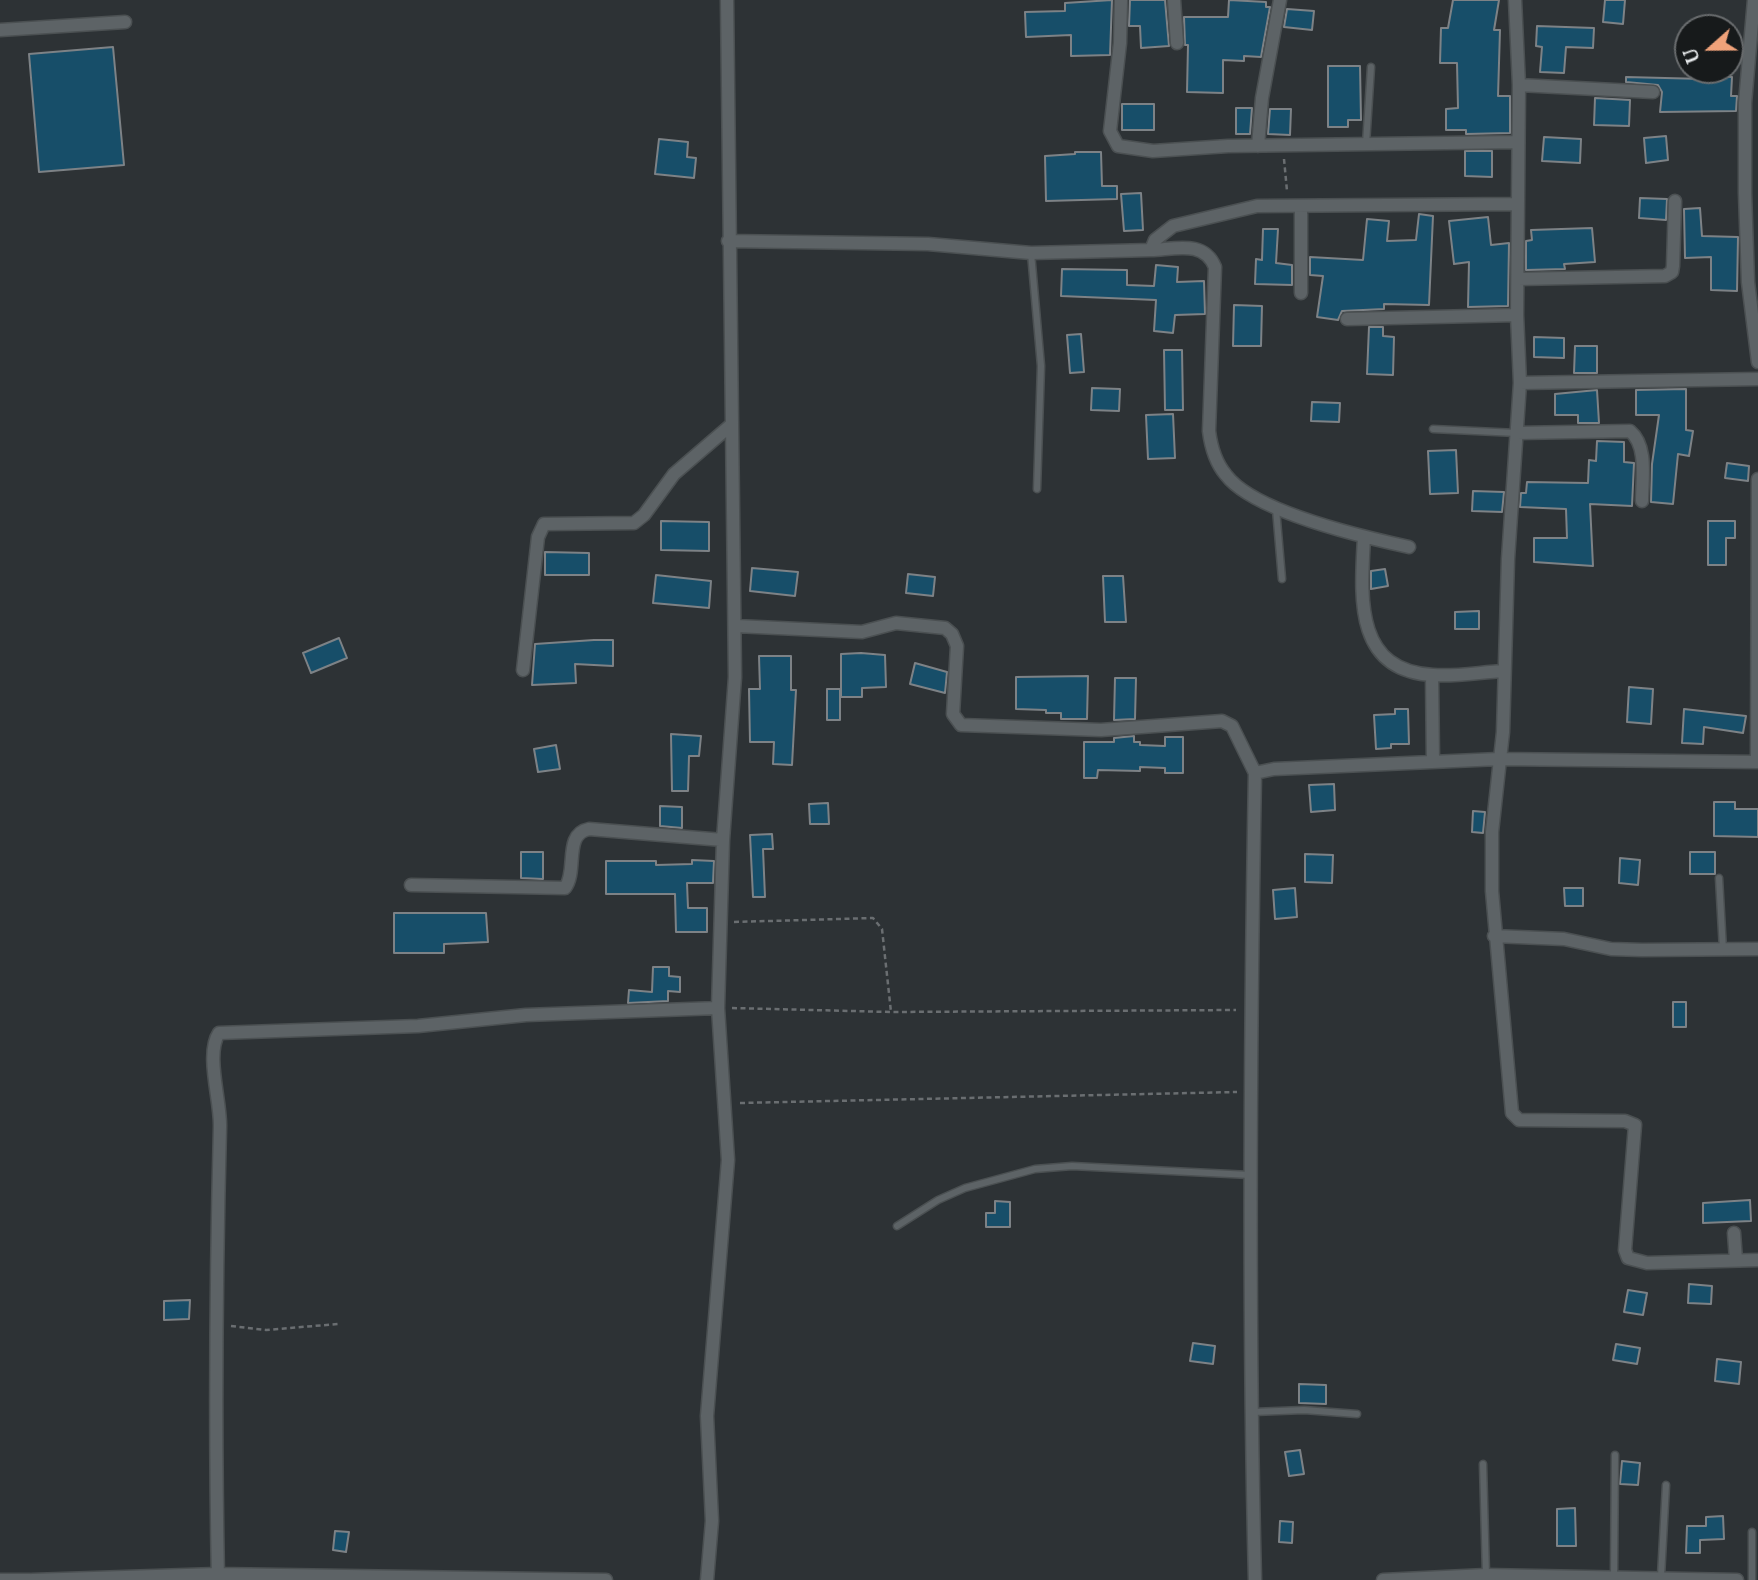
<!DOCTYPE html>
<html>
<head>
<meta charset="utf-8">
<style>
  body { margin:0 }
  #map { position:relative; width:1758px; height:1580px; overflow:hidden; background:#2d3235; font-family:Lora,serif }
  canvas { display:block }
  .north { position:absolute; left:1674px; top:14px; width:70px; height:70px; box-sizing:border-box; background:#171a1b; border:2px solid #696c6e; border-radius:50%; rotate:249deg; font-size:19px; font-weight:700; line-height:28px; text-align:center; color:#e5e8ea }
  .north::after { content:''; display:block; margin:auto; width:24px; height:32px; background:#f0a27a; clip-path:polygon(50% 0,100% 100%,50% 72%,0 100%) }
</style>
</head>
<body>
<div id="map">
<canvas width="1758" height="1580"></canvas>
<div class="north">U</div>
</div>
<script>
const g = document.querySelector('canvas').getContext('2d');
g.lineJoin = 'round';
function paint(path, color) {
  g.fillStyle = color;
  g.fill(path, 'evenodd');
}
function strokePath(path, color, width, dash) {
  g.strokeStyle = color;
  g.lineWidth = width;
  g.lineCap = dash ? 'butt' : 'round';
  g.setLineDash(dash || []);
  g.stroke(path);
}
const building = new Path2D(`
  M1112,0L1110,55L1071,56V35L1026,37L1025,12L1065,11V3Z
  M1130,0H1165L1169,46L1141,48L1140,26H1129Z
  M1229,0L1266,2V7H1270L1261,57L1244,56V61L1223,60V93L1187,92L1188,45H1185L1184,17H1228Z
  M1453,0H1499L1494,30H1500L1498,96H1510V133L1466,134V130H1446V109L1458,108L1457,63H1440L1441,28H1448Z
  M1605,0H1625L1623,24L1603,22Z
  M1287,9L1314,11L1312,30L1284,27Z
  M1537,26L1594,28L1593,48L1566,47L1564,73L1540,72L1542,47L1536,46Z
  M113,47L124,165L39,172L29,54Z
  M1328,66H1360L1361,120H1348V127H1328Z
  M1704,75L1732,77L1731,96H1737L1736,111L1660,112L1662,92L1658,85L1626,82V77L1704,79Z
  M1595,98L1630,100L1629,126L1594,125Z
  M1122,104H1154V130H1122Z
  M1236,108H1252L1250,134H1236Z
  M1270,109H1291L1290,135L1268,134Z
  M1666,136L1668,160L1646,163L1644,138Z
  M1544,137L1581,139L1580,163L1542,161Z
  M659,139L688,142L687,157L696,158L694,178L655,174Z
  M1465,151H1492V177L1465,176Z
  M1075,152H1101L1102,186H1117V199L1046,201L1045,156L1075,154Z
  M1141,193L1143,230L1124,231L1121,194Z
  M1640,198L1667,199L1666,220L1639,218Z
  M1700,208L1702,236L1738,237L1737,291L1711,290V257L1685,258L1684,209Z
  M1419,214L1433,216L1429,305L1384,304V309L1342,311L1338,320L1317,317L1323,276L1310,275V257L1363,260L1367,219L1389,221L1387,241L1416,240Z
  M1488,217L1491,245L1509,243L1508,306L1468,307L1469,262L1454,264L1449,221Z
  M1592,228L1595,262L1564,264L1565,269L1526,270V241L1532,240L1531,230Z
  M1263,229H1278L1276,263L1292,265V285L1255,284L1256,259L1262,260Z
  M1156,265L1178,267L1177,282L1204,281L1205,314L1175,315L1173,333L1154,331L1156,300L1061,296L1062,269L1127,270V285L1154,286Z
  M1234,305L1262,306L1261,346H1233Z
  M1369,327H1383V336L1394,337L1393,375L1367,374Z
  M1081,334L1084,372L1070,373L1067,335Z
  M1534,337L1564,338V358L1534,357Z
  M1575,346H1597V373H1574Z
  M1164,350H1182L1183,410H1165Z
  M1092,388L1120,389L1119,411L1091,410Z
  M1686,389V430L1693,431L1689,456L1678,454L1673,504L1651,502L1652,464L1659,415H1636V390Z
  M1597,390L1599,423H1578V415H1555V394Z
  M1312,402L1340,403L1339,422L1311,421Z
  M1173,414L1175,458L1148,459L1146,415Z
  M1597,441L1624,442V462L1634,463L1632,506L1590,504L1593,566L1534,562V538H1567L1566,509L1520,507L1521,493H1526L1527,482L1588,483L1589,460L1596,461Z
  M1456,450L1458,493L1430,494L1428,451Z
  M1727,463L1749,466L1748,481L1725,478Z
  M1473,491L1504,492L1502,512L1472,511Z
  M661,521L709,522V551L661,550Z
  M1708,521H1735V538H1726V565H1708Z
  M545,552L589,553V575H545Z
  M752,568L798,572L795,596L750,591Z
  M1385,569L1388,586L1371,589V571Z
  M908,574L935,577L933,596L906,593Z
  M656,575L711,581L709,608L653,603Z
  M1103,576H1123L1126,622H1105Z
  M1479,611V629H1455V612Z
  M339,638L347,658L311,673L303,653Z
  M594,640H613V666L575,664L576,683L532,685L535,644Z
  M861,653L885,655L886,687L862,688V697H841V654Z
  M759,656H791V690H796L792,765L773,764L774,742H750L749,689H760Z
  M915,663L947,672L945,693L910,684Z
  M1088,676L1087,719H1061V713H1046V710L1016,709V677Z
  M1115,678H1136L1135,719L1114,720Z
  M1629,687L1653,689L1651,724L1627,722Z
  M827,689H840V720H827Z
  M1395,709H1408L1409,744H1391V748L1376,749L1374,715L1395,714Z
  M1684,709L1746,716L1743,733L1704,727L1703,744L1682,743Z
  M671,734L701,736L699,756H689L688,791H672Z
  M1134,736V742H1140V745L1165,746V737H1183V773H1165V768L1140,767V771L1098,770L1097,778H1084V742H1114V738Z
  M556,745L560,769L538,772L534,749Z
  M1334,784L1335,810L1311,812L1309,785Z
  M1714,802H1735V809H1758V837L1714,836Z
  M828,803L829,824H810L809,804Z
  M660,806L682,807V828L660,826Z
  M1473,811L1485,812L1483,833L1472,832Z
  M772,834L773,849H763L765,897H753L750,835Z
  M521,852H543V879L521,878Z
  M1690,852H1715V874H1690Z
  M1305,854L1333,855L1332,883L1305,882Z
  M1620,858L1640,860L1638,885L1619,883Z
  M692,860L714,861L713,883H687L688,908H707V932H676L675,894H606V861H656V865L692,864Z
  M1295,888L1297,917L1275,919L1273,890Z
  M1564,888H1583V906H1565Z
  M394,913H486L488,942L444,944V953H394Z
  M653,967H669V976L680,977V992L668,991V1001L628,1003L629,990L652,992Z
  M1673,1002H1686V1027H1673Z
  M1750,1200L1751,1221L1703,1223V1203Z
  M995,1201L1010,1202V1227H986V1213H995Z
  M1689,1284L1712,1286L1711,1304L1688,1303Z
  M1628,1290L1647,1293L1643,1315L1624,1312Z
  M190,1300L189,1319L164,1320V1301Z
  M1193,1343L1215,1346L1213,1364L1190,1361Z
  M1616,1344L1640,1348L1637,1364L1613,1360Z
  M1717,1359L1741,1362L1739,1384L1715,1381Z
  M1299,1384L1326,1385V1404L1299,1403Z
  M1300,1450L1304,1474L1289,1476L1285,1452Z
  M1622,1461L1640,1463L1638,1485L1620,1484Z
  M1575,1508L1576,1546H1557V1509Z
  M1723,1516L1724,1539L1700,1540V1553H1686L1687,1526H1706V1517Z
  M1280,1521L1293,1522L1292,1543L1279,1542Z
  M335,1531L349,1532L346,1552L333,1550Z`);
paint(building, '#174e69');
strokePath(building, '#7d8286', 2);
const service = new Path2D(`
  M1366,144L1371,67
  M1031,253L1041,366L1037,489
  M1433,429L1517,433
  M1276,509L1282,579
  M1719,878L1723,950
  M897,1226L938,1200L965,1188L1035,1169L1072,1166L1250,1175
  M1253,1412L1304,1410L1357,1414
  M1483,1464L1486,1575
  M1614,1575L1615,1455
  M1661,1576L1666,1485
  M1752,1580V1532`);
const minor = new Path2D(`
  M1121,0L1120,43L1110,131L1118,146L1153,151L1228,146L1518,142
  M1174,0L1177,43
  M1515,0L1519,85L1517,315L1520,383L1508,559L1503,732L1492,832V891L1512,1113L1519,1120L1625,1121L1635,1125L1625,1250L1628,1258L1647,1263L1758,1260
  M1754,0L1745,103V193L1748,282L1758,362
  M0,30L125,22
  M1519,85L1653,92
  M1258,146L1262,98L1280,0
  M728,241L928,244L1031,253L1151,250L1155,240L1173,226L1257,206L1517,204
  M1151,250C1176,249 1204,240 1215,267L1209,431C1211,447 1215,462 1226,475C1254,512 1363,537 1409,547
  M1518,279L1665,276L1672,272L1673,266L1675,201
  M1301,293V206
  M1347,319L1517,315
  M1520,383L1758,379
  M1517,433L1630,431C1648,446 1642,479 1642,501
  M1364,537C1361,595 1353,671 1433,675C1456,677 1481,672 1504,671
  M736,626L862,632L896,623L945,628L952,634L957,646L953,714L961,725L1101,730L1222,721L1232,726L1255,773L1274,769L1499,759L1758,762
  M523,670L538,537L544,524L634,523L644,515L674,474L731,425
  M1432,675L1433,762
  M1757,762L1758,479
  M411,885L565,888C578,871 563,834 589,829L723,840
  M1494,936L1564,939L1611,949L1642,950L1758,949
  M1734,1233L1736,1260
  M0,1580H30
  M32,1580L217,1574L606,1580
  M218,1580C215,1429 216,1278 220,1127C221,1101 205,1054 219,1033L418,1026L526,1015L718,1008
  M707,1580L712,1521L707,1416L728,1160L718,1008L723,840L735,677L727,0
  M1255,1580C1248,1311 1250,1042 1255,773
  M1383,1580L1486,1575L1737,1580`);
strokePath(service, '#4b5052', 9);
strokePath(minor, '#4b5052', 15);
strokePath(new Path2D(`
  M1284,159L1287,191
  M734,922L873,918L882,929L891,1012
  M732,1008L891,1012L1236,1010
  M740,1103L1237,1092
  M231,1326L266,1330L338,1324`), '#6a6e71', 2.5, [5, 3.5]);
strokePath(service, '#5d6366', 6);
strokePath(minor, '#5d6366', 12);
</script>
</body>
</html>
